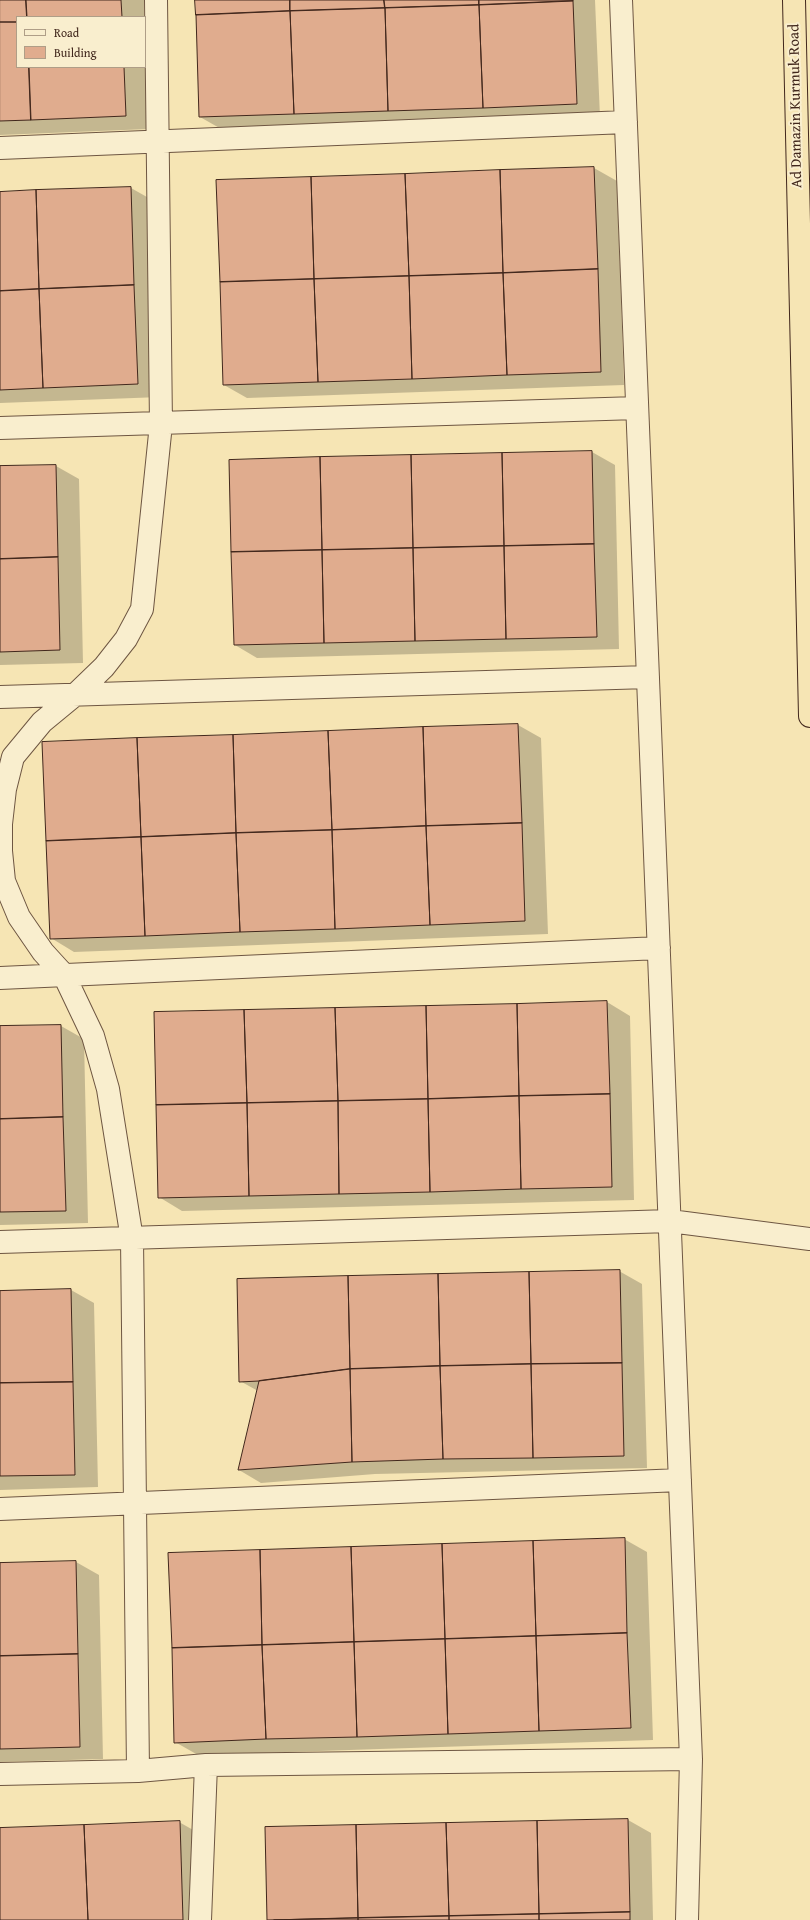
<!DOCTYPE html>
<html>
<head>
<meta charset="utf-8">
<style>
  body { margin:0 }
  #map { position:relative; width:810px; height:1920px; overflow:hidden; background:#f6e5b4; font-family:"Gentium Book Plus",serif }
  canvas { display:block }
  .legend { position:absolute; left:16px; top:16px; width:130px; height:52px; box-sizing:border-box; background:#f9eece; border:1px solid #af9e87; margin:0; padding:5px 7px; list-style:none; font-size:12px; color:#41271c }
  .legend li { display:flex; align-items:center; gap:8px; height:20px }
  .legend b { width:20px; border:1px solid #af9e87 }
</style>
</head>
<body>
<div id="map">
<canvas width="810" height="1920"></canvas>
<ul class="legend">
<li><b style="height:5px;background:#f9eece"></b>Road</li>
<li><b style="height:11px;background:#e0ac8e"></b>Building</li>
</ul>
</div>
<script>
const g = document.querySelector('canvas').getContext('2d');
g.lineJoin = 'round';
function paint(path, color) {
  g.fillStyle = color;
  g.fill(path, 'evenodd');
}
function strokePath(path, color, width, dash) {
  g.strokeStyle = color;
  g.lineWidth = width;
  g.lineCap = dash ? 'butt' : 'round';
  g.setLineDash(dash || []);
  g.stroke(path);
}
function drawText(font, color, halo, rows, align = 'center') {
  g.font = font + ' "Gentium Book Plus",serif';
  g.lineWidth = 4;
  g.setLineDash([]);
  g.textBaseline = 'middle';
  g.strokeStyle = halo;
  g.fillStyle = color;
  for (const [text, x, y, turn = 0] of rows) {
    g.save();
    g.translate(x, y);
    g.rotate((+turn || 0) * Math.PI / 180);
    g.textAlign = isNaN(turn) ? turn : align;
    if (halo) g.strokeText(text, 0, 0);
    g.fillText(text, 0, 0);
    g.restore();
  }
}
paint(new Path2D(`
  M0,0H144V17H17V67H145V34L149,129L0,135Z
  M196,0H595L600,117L223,130L200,117Z
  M594,168L617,181L624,385L247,398L224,385Z
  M131,188L154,201L161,397L0,403V193Z
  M592,452L615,465L619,649L257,658L235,645Z
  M56,466L79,479L83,663L0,665V467Z
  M518,725L541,738L548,934L74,952L51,938Z
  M607,1002L630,1016L634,1200L182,1211L159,1197Z
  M61,1026L84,1039L88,1223L0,1225V1027Z
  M619,1271L642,1284L647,1468L375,1474L261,1483L239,1470L258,1391L240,1381Z
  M71,1290L94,1303L98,1487L0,1490V1292Z
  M624,1539L647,1552L653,1740L198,1755L175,1742Z
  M76,1562L99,1575L103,1759L0,1762V1564Z
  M628,1820L651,1833L653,1920H268L266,1828Z
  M179,1822L202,1835L205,1920H0V1829Z`), '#0003');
const building = new Path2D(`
  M0,0H26L27,17H17V22H0Z
  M26,0H121L122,17H27Z
  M195,0H290V11L196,15Z
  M290,0H384L385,8L290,11Z
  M384,0H479V5L385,8Z
  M479,0H573V1L479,5Z
  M573,1L577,104L483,108L479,5Z
  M479,5L483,108L388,111L385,8Z
  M385,8L388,111L294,114L290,11Z
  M290,11L294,114L199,117L196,15Z
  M0,22H17V67H29L31,120L0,121Z
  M29,67H124L126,116L31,120Z
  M594,167L598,269L503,273L500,170Z
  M500,170L503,273L409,276L405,174Z
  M405,174L409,276L314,279L311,177Z
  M311,177L314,279L220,282L216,180Z
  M131,187L134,285L39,289L36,190Z
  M36,190L39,289L0,291V192Z
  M598,269L601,372L507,375L503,273Z
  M503,273L507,375L412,379L409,276Z
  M409,276L412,379L318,382L314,279Z
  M314,279L318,382L223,385L220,282Z
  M134,285L138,384L43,388L39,289Z
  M39,289L43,388L0,390V291Z
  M592,451L594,544L504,546L502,453Z
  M502,453L504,546L413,548L411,455Z
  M411,455L413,548L322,550L320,457Z
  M320,457L322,550L231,552L229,460Z
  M56,465L58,557L0,559V466Z
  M594,544L597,637L506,639L504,546Z
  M504,546L506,639L415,641L413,548Z
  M413,548L415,641L324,643L322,550Z
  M322,550L324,643L234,645L231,552Z
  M58,557L60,650L0,652V559Z
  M518,724L522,823L426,826L423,727Z
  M423,727L426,826L332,830L328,731Z
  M328,731L332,830L236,833L233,735Z
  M233,735L236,833L141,837L137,738Z
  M137,738L141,837L46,841L42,742Z
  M522,823L525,921L430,925L426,826Z
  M426,826L430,925L335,929L332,830Z
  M332,830L335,929L240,932L236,833Z
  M236,833L240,932L145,936L141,837Z
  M141,837L145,936L50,939L46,841Z
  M607,1001L610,1094L519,1096L517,1004Z
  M517,1004L519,1096L428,1099L426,1006Z
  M426,1006L428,1099L338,1101L335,1008Z
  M335,1008L338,1101L247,1103L244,1010Z
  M244,1010L247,1103L156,1105L154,1012Z
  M61,1025L63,1117L0,1119V1026Z
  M610,1094L612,1187L521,1189L519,1096Z
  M519,1096L521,1189L430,1192L428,1099Z
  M428,1099L430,1192L339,1194L338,1101Z
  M338,1101L339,1194L249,1196L247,1103Z
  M247,1103L249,1196L158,1198L156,1105Z
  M63,1117L66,1211L0,1212V1119Z
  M620,1270L622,1363L531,1364L529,1272Z
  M529,1272L531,1364L440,1366L438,1274Z
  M438,1274L440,1366L350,1369L348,1276Z
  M348,1276L350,1369L259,1381L239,1382L237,1279Z
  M71,1289L73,1382L0,1383V1291Z
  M622,1363L624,1456L533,1458L531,1364Z
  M531,1364L533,1458L443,1459L440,1366Z
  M440,1366L443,1459L352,1462L350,1369Z
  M350,1369L352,1462L238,1470L259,1381Z
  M73,1382L75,1475L0,1476V1383Z
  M625,1538L627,1633L536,1636L533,1541Z
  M533,1541L536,1636L445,1639L442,1544Z
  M442,1544L445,1639L354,1642L351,1547Z
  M351,1547L354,1642L262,1645L260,1550Z
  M260,1550L262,1645L172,1648L168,1553Z
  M76,1561L78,1654L0,1656V1563Z
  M627,1633L631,1728L539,1731L536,1636Z
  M536,1636L539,1731L448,1734L445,1639Z
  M445,1639L448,1734L357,1737L354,1642Z
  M354,1642L357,1737L266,1739L262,1645Z
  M262,1645L266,1739L174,1743L172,1648Z
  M78,1654L80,1747L0,1749V1656Z
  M628,1819L630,1912L539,1914L537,1821Z
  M180,1821L183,1920H88L84,1825Z
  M537,1821L539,1914L449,1916L446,1823Z
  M446,1823L449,1916L358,1918L356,1825Z
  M84,1825L88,1920H0V1828Z
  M356,1825L358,1918L267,1920L265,1827Z
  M630,1912V1920H539V1914Z
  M539,1914V1920H449V1916Z
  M449,1916V1920H358V1918Z
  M358,1918V1920H274Z`);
paint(building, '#e0ac8e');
strokePath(building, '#41271c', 1);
const minor = new Path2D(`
  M621,0L691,1759L687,1920
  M0,148L626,122
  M0,428L637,408
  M0,697L648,677
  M0,978L659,948
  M0,1242L670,1221L810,1239
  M0,1509L680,1480
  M138,1771L132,1239L108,1089L93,1036L64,975L43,952L19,917L4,881L1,851V824L5,789L13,757L42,722L76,694L104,667L126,639L142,609L161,424L156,0
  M0,1774L138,1771L206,1765L691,1759
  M200,1920L206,1765`);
const trunk = new Path2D(`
  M794,0L810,716`);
strokePath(minor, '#6e5642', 24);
strokePath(trunk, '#41271c', 24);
strokePath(minor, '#f9eece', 22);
strokePath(trunk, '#f6e5b4', 22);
drawText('15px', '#41271c', '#f9eece', [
  ["Ad Damazin Kurmuk Road",796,106,-91]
]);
</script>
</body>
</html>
